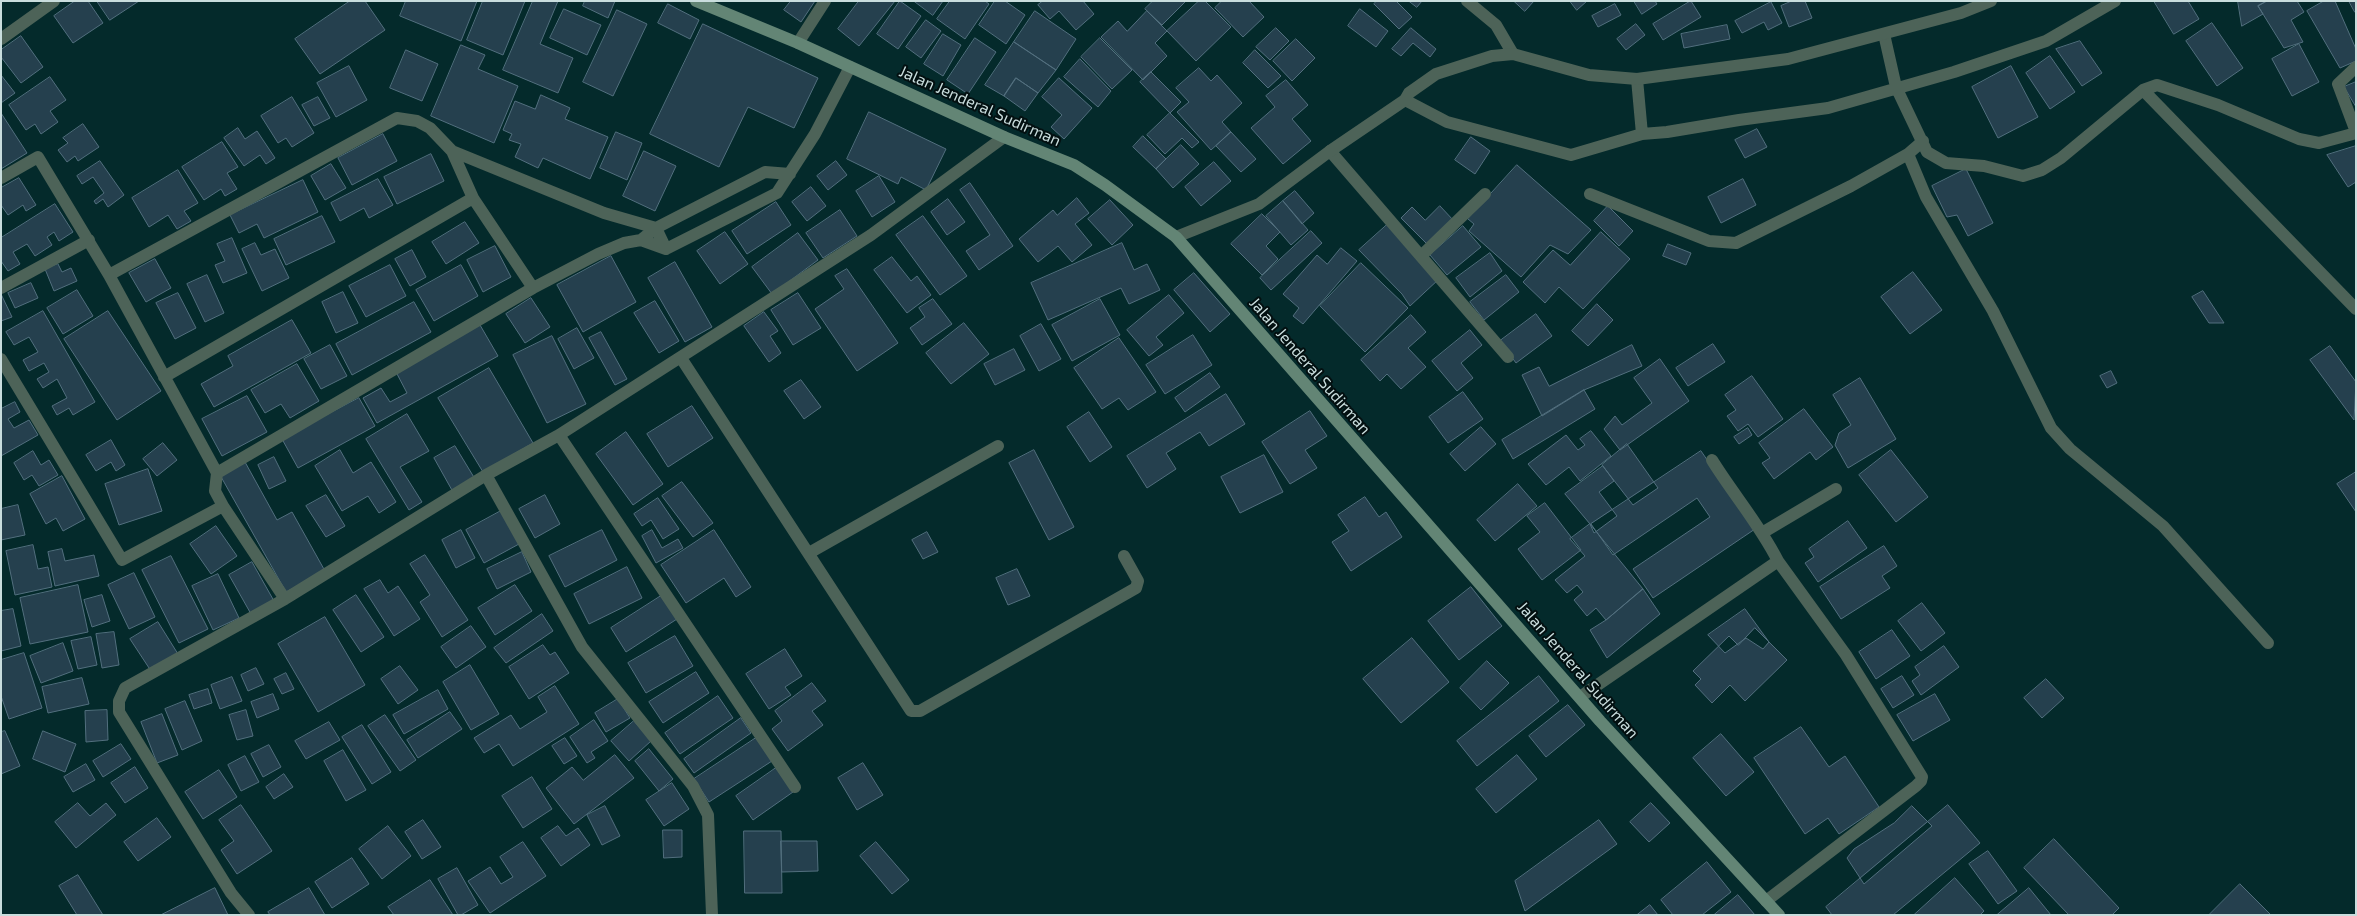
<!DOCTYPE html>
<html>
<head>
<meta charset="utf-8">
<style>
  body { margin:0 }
  #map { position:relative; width:2357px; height:916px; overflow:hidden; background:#042a2b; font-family:"Exo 2",sans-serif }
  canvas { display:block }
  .frame { position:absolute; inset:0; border:2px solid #c9dddd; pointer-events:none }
</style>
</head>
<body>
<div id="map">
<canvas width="2357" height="916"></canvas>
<div class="frame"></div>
</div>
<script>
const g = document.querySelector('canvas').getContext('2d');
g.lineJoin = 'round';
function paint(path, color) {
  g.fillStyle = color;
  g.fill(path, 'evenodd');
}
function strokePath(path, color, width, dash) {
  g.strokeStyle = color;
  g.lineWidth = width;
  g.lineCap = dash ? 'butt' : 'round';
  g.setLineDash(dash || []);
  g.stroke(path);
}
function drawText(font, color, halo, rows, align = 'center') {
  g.font = font + ' "Exo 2",sans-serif';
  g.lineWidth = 4;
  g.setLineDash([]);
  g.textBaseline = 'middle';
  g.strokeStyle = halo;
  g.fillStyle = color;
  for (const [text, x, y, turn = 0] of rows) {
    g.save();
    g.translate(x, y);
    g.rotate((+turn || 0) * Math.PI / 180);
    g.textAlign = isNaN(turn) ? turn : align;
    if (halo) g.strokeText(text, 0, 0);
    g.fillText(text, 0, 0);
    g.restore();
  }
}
const building = new Path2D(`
  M75,1H88L103,23L73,43L54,16Z
  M97,1H139L110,20Z
  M350,1H365L385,30L320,74L295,39Z
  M406,1H477L461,41L400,16Z
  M483,1H525L503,55L467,40Z
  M533,1H558L540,44L573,58L558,93L503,70Z
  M585,1H615L608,18L583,6Z
  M791,1H815L801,22L784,10Z
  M859,1H895L859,46L838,29Z
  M900,1L921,16L898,49L877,34Z
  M914,1H943L933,15Z
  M950,1H985L989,4L965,39L937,19Z
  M995,1H1005L1025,15L1006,44L979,25Z
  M1043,1H1083L1094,14L1076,30L1059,11L1050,19L1038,5Z
  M1153,1H1186L1162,25L1145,9Z
  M1199,1H1205L1231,27L1196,61L1167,31Z
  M1222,1H1249L1264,17L1243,37L1215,8Z
  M1377,1H1396L1412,17L1399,29L1374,4Z
  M1409,1H1422L1417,7Z
  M1514,1H1534L1525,11Z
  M1570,1H1587L1577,10Z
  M1634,1H1655L1657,4L1642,14Z
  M1691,1L1701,17L1663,40L1653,24Z
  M1792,1H1805L1812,18L1789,27L1781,6Z
  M2154,1H2188L2199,19L2174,34Z
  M2238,1H2267L2258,6L2263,14L2242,26Z
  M2267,1H2297L2304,12L2291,20L2303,42L2284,48L2258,6Z
  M2324,1H2335L2356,49V61L2340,68L2307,11Z
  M2349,1H2356V12H2355Z
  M1771,2L1782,23L1768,30L1764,22L1742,33L1735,21Z
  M668,4L699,20L690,39L658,23Z
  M1615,4L1621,15L1598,27L1592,16Z
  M564,9L601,25L587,55L550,38Z
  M1360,9L1388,31L1376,47L1348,26Z
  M617,10L647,24L613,96L583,82Z
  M1035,11L1076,39L1056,70L1014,42Z
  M1147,11L1167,31L1155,43L1167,56L1143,80L1101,37L1118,21L1127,31Z
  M926,20L941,31L921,58L906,47Z
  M2212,23L2243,68L2217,86L2186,41Z
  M703,24L818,78L794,128L748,107L719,167L650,134Z
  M1636,24L1645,35L1626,50L1617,39Z
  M1727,25L1730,39L1684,48L1681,34Z
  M1276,28L1289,41L1270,60L1256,47Z
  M1411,28L1436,49L1430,57L1413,43L1401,56L1392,49Z
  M943,34L961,45L943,76L924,64Z
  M21,36L43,67L21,83L1,57V50Z
  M975,38L996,52L968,94L947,80Z
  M1100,38L1132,70L1112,89L1081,57Z
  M1296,39L1315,58L1292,81L1273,61Z
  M2080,41L2102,73L2082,86L2056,49Z
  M1014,42L1056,70L1038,93L1016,78L1004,96L985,85Z
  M2299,44L2319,82L2292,96L2272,59Z
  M461,45L485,55L478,69L518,86L494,143L431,116Z
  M406,50L438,64L422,101L390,88Z
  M1255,50L1281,76L1268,88L1243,63Z
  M2050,56L2075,92L2050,109L2026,73Z
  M1080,59L1111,91L1098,107L1064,77Z
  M349,66L367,100L336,117L317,83Z
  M2011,66L2038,117L1998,138L1972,87Z
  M1199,68L1211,81L1217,75L1242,103L1222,122L1231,132L1211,150L1177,112L1189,102L1176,88Z
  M1151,72L1181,102L1170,113L1140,82Z
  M1,75L15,93L1,103Z
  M50,77L66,100L50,111L58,122L41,134L35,124L26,130L9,105Z
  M1016,78L1038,93L1025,111L1004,96Z
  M1059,78L1092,108L1064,139L1051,127L1062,115L1042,97Z
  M1286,80L1308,105L1292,119L1311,141L1283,164L1251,128L1275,107L1266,96Z
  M2356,82V107L2344,87Z
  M541,95L570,108L565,119L608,137L590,179L543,158L538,168L515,157L521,144L509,140L512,134L503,130L515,101L535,109Z
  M292,97L314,133L292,147L286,138L278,143L261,116Z
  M318,97L330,118L314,126L302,105Z
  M869,112L946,149L926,190L901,177L898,184L847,159Z
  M1,113L27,153L1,169Z
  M1170,113L1199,142L1192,148L1182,138L1165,154L1147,135Z
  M83,124L99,147L78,161L75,156L67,162L58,150L68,143L63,138Z
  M238,128L245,139L257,131L275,158L266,164L260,155L244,166L224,138Z
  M1757,129L1767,147L1745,158L1735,140Z
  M616,132L642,143L627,180L600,168Z
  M1231,132L1256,159L1241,172L1216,146Z
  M383,134L397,161L352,185L338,158Z
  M1143,136L1166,159L1156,169L1133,147Z
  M1471,137L1490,151L1475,174L1455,160Z
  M222,142L238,167L227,173L237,189L225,196L221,189L204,200L182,167Z
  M1181,145L1199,164L1173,188L1156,169Z
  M2356,146V182L2348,187L2327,155Z
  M644,151L676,166L655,211L623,196Z
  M431,154L444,181L397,204L384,177Z
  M100,161L124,195L108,207L103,199L96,204L94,201L104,193L93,177L82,184L77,176Z
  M836,161L847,175L828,190L817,176Z
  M1214,162L1231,181L1201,206L1185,187Z
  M331,164L346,188L325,200L311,176Z
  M1517,165L1591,230L1568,254L1550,245L1521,277L1469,231L1474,224L1468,219Z
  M1966,169L1993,223L1968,236L1957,215L1947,217L1932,186Z
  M178,170L198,203L184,211L191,221L177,229L168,215L149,227L132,198Z
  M879,176L895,202L872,217L856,191Z
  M19,178L36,205L26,211L23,205L8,215L1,205V188Z
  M378,179L393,205L369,218L364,208L340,221L331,203Z
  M1743,179L1756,205L1721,223L1708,197Z
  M303,180L318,212L264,238L257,224L239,233L230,215Z
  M970,183L1013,246L979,270L966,251L990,235L960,190Z
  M811,187L826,206L807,221L792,202Z
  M1295,191L1314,213L1302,224L1283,201Z
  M1077,198L1089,213L1075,224L1092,245L1072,262L1058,246L1038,262L1019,239L1053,210L1057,215Z
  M948,199L965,222L947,235L931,212Z
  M1110,200L1133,225L1112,245L1088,219Z
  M1283,201L1308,230L1291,245L1266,216Z
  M776,202L791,225L747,254L732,231Z
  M55,204L73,232L59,241L54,232L47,237L52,245L35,256L27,244L13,252L20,264L8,271L1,261V238Z
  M1440,206L1454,221L1429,246L1401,218L1412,207L1425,220Z
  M1608,206L1633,231L1619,246L1594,221Z
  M840,210L857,236L823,258L806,233Z
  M1262,214L1280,232L1266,246L1278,259L1262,275L1231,244Z
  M322,216L335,242L286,265L274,239Z
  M923,216L967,276L940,295L896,235Z
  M465,222L479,243L446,264L432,242Z
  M1388,224L1439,279L1410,306L1402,294L1359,250Z
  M1463,226L1481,247L1447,275L1430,255Z
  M1311,231L1322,243L1271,290L1260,278Z
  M725,232L748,264L720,284L697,251Z
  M1601,232L1630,259L1583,309L1559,287L1545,303L1523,282L1553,250L1570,265Z
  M798,233L818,260L772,294L752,267Z
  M232,238L247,273L223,283L215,265L225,261L217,244Z
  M255,243L261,255L275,249L289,278L262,291L242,249Z
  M1122,243L1134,270L1147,264L1160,290L1129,304L1121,288L1048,320L1031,283Z
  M1668,244L1691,253L1686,265L1663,256Z
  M495,246L511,277L483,292L467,260Z
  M1341,248L1357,261L1303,324L1293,316L1299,308L1283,294L1317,255L1327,264Z
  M412,250L426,277L410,286L395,259Z
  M1490,253L1502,271L1470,297L1456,278Z
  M611,256L636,302L583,332L557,285Z
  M892,257L911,281L917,276L931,295L907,313L874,270Z
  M155,259L171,288L146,302L129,273Z
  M675,262L712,327L685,342L648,278Z
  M1361,263L1408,308L1365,352L1320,306Z
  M58,264L62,272L71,268L77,281L54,291L45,269Z
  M390,265L406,296L366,317L349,286Z
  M461,265L478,296L434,321L416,290Z
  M847,269L898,343L857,371L815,309L844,289L835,276Z
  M1913,272L1942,310L1910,334L1881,297Z
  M1194,273L1230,314L1210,332L1174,290Z
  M207,275L224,313L205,322L187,284Z
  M1506,275L1519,292L1484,320L1470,302Z
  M31,283L38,298L15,308L8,293Z
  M77,290L93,316L63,334L47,308Z
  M2203,291L2224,323H2209L2192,297Z
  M343,292L358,323L336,333L322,302Z
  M178,293L196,328L175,339L156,303Z
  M798,293L821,328L793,345L771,310Z
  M1,294L12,317L1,321Z
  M1169,295L1184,313L1156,337L1163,345L1149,356L1127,330Z
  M531,298L550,327L525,343L506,314Z
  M933,299L952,324L922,345L910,328L925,317L919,308Z
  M1100,299L1120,335L1072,361L1052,325Z
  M655,301L679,341L659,353L634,313Z
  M414,302L431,332L352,375L336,344Z
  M1597,304L1613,320L1588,346L1572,331Z
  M43,311L95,402L73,415L69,408L57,415L52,406L67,398L57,379L43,388L37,379L49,372L44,363L29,371L23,360L38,352L29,337L14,345L6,332Z
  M108,311L161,391L117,420L64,339Z
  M764,312L778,331L770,336L781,353L769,362L744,326Z
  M1536,314L1552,336L1516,363L1500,341Z
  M1411,315L1426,332L1408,348L1426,367L1401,389L1387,374L1380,381L1361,360Z
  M292,320L311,353L214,407L201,384L233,366L228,356Z
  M964,323L989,354L951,384L926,353Z
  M1041,324L1061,359L1039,371L1020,336Z
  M480,325L498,356L377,423L363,398L381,388L390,402L407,393L396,372Z
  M577,328L594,358L574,369L558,339Z
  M1470,330L1482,345L1461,363L1473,378L1457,391L1432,361Z
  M601,332L627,379L615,385L589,338Z
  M1193,335L1212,365L1165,394L1146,365Z
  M552,336L586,404L547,423L513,355Z
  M1119,338L1156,392L1128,410L1119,398L1102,409L1074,368Z
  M1713,344L1725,362L1688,386L1676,368Z
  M330,345L347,376L321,389L304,359Z
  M1632,345L1642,366L1584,390L1542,416L1522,375L1539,367L1549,386Z
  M2330,346L2356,382L2354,420L2310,360Z
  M1014,349L1025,370L995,385L984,364Z
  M1660,359L1689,401L1620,450L1604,429L1615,416L1622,425L1652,403L1634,378Z
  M297,364L319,401L290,418L281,404L265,413L251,390Z
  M489,368L533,443L483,472L438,398Z
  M2111,371L2117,383L2107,388L2100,376Z
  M1210,373L1220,387L1185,412L1175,398Z
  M1752,376L1783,419L1758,437L1748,424L1738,431L1727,416L1736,410L1725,395Z
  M1860,378L1896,439L1848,468L1835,445L1839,433L1851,425L1833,395Z
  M801,380L821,407L804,419L784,391Z
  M1584,390L1595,409L1513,459L1502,440Z
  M1463,392L1483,419L1448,443L1429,417Z
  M1226,394L1245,424L1209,446L1200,432L1166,453L1176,469L1147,488L1127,456Z
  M247,396L267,432L222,456L202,419Z
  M359,398L375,426L298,468L282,439Z
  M15,402L20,412L8,419L14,428L29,420L38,435L1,456V409Z
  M692,406L713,438L668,467L647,434Z
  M1804,409L1833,447L1816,460L1810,452L1774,479L1762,463L1770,458L1759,443Z
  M1310,411L1327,436L1305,450L1317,468L1290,484L1262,442Z
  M1089,412L1112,447L1090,462L1067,427Z
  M407,414L429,451L400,467L422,502L409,510L366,439Z
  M1481,427L1496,444L1465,471L1450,454Z
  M1748,428L1752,435L1739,444L1734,437Z
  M1591,431L1611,456L1580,481L1569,467L1546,485L1528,464L1566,435L1578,450L1585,445L1580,439Z
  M626,432L663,484L633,505L596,454Z
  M111,440L125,465L116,471L111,462L96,471L86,455Z
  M163,443L177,460L157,476L143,459Z
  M1627,444L1658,488L1633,505L1602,465Z
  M455,446L475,479L453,492L434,458Z
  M340,450L353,473L371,462L396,502L379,513L368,496L342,511L315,466Z
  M1034,450L1074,527L1049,540L1009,463Z
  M1891,450L1928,497L1896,522L1859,475Z
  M33,451L41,465L49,460L58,475L39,486L32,475L24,480L14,463Z
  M1701,451L1755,529L1653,598L1633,569L1710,517L1697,498L1613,555L1591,524Z
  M1264,455L1283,492L1240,513L1221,477Z
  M274,457L286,481L269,489L258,465Z
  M245,462L277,520L292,512L325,571L286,592L220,475Z
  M1603,466L1614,481L1599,492L1617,516L1594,533L1590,524L1565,494Z
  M148,469L162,511L119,525L105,484Z
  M2356,472V512L2337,484Z
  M62,476L85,519L63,531L56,518L46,524L30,494Z
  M682,482L713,523L693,537L662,496Z
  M1518,484L1537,506L1495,541L1477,520Z
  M326,495L345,526L326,537L306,506Z
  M545,495L560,524L535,538L519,509Z
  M1365,497L1379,517L1386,512L1402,537L1351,571L1332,542L1349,531L1338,515Z
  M658,498L679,529L663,539L651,520L642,526L634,514Z
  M1545,503L1581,550L1542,580L1518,549L1540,532L1527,516Z
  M18,505L25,535L1,540V509Z
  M501,511L519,544L484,563L466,530Z
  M1848,521L1867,548L1818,582L1805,563L1814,557L1809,549Z
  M1590,524L1643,589L1606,620L1596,608L1587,616L1574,600L1583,592L1577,585L1567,593L1555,580L1585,556L1570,539Z
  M216,526L237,556L211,574L190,544Z
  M461,530L475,558L456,568L442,540Z
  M602,530L617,560L565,587L549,556Z
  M652,530L662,548L678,539L683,548L656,563L642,536Z
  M714,530L751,587L736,597L724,578L686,603L661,565Z
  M927,532L938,552L923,559L912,540Z
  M33,545L38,569L48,567L52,587L15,595L6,551Z
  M1884,546L1897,566L1882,576L1890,588L1841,619L1820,587Z
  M62,549L65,561L94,555L99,576L55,586L48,552Z
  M522,552L531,572L497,589L487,569Z
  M425,555L468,620L442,637L420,602L430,595L410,564Z
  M171,556L208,629L179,643L142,570Z
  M252,562L274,601L251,614L229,575Z
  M627,567L642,598L589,624L574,594Z
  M1017,569L1030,596L1008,605L996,578Z
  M134,573L155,617L129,629L108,585Z
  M218,574L239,618L213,630L192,586Z
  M380,580L388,593L398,586L420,619L394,636L364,589Z
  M78,585L88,632L30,644L20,598Z
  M515,585L532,611L495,635L478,608Z
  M1471,587L1502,626L1459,660L1428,621Z
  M1643,589L1660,614L1607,658L1590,630L1606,620Z
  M102,595L110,621L92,627L84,600Z
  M356,595L384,637L361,652L333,610Z
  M661,596L677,619L626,652L611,628Z
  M1922,603L1945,633L1921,651L1898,621Z
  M13,609L21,646L1,651V611Z
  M1745,609L1769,642L1763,649L1746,638L1725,653L1708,635Z
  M542,614L553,631L506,663L494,648Z
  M325,617L365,685L318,712L278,644Z
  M158,622L178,654L151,671L130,639Z
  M471,626L486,647L456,668L441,647Z
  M1755,628L1787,660L1745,701L1730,685L1712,703L1695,685L1701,679L1693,671L1729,636L1738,645Z
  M1892,630L1910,656L1876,679L1859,652Z
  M114,632L119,665L102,668L96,634Z
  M675,636L693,666L646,693L628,663Z
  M91,637L97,665L78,669L71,641Z
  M1412,638L1449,682L1401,723L1363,679Z
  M63,643L73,671L41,683L30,656Z
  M543,645L550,655L555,652L569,673L529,699L509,667Z
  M1944,646L1959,667L1921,695L1912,681L1920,675L1915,667Z
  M785,649L802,676L785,687L791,695L769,709L746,674Z
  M24,653L42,708L9,719L1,696V660Z
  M1487,661L1509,683L1481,710L1460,688Z
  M470,665L499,714L471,730L443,682Z
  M400,666L418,690L398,704L381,679Z
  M256,668L264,684L248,691L241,675Z
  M696,672L709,693L663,723L649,702Z
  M286,673L294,689L282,694L274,679Z
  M1539,676L1559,701L1477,766L1457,741Z
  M1902,676L1914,695L1893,708L1881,689Z
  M232,677L242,701L220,709L211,685Z
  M82,678L89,704L48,713L42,687Z
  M2046,679L2064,698L2042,718L2024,698Z
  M812,683L826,701L812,711L823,725L788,751L772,729L782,721L775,711Z
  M555,686L579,724L513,766L499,744L484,753L474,738L511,715L520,729L547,712L538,697Z
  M208,689L212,703L194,709L189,695Z
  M438,690L448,709L404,734L393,715Z
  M273,694L279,709L257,718L251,702Z
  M1935,694L1950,720L1913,741L1897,715Z
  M718,696L733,718L680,754L665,733Z
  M618,699L630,718L606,732L595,713Z
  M185,701L202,741L182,750L165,709Z
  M1568,705L1585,725L1546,757L1529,736Z
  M107,710L108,740L86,742L85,711Z
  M246,710L253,736L237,740L229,715Z
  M450,712L462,729L418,758L407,740Z
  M162,714L178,755L157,763L141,722Z
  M385,715L416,760L400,771L368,726Z
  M741,718L751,733L694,773L684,759Z
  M594,720L608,741L591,752L595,758L587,763L570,737Z
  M634,721L651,741L629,761L611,741Z
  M329,722L340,740L306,759L295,741Z
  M362,725L391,772L372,784L342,737Z
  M1801,727L1829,767L1845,756L1879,807L1839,834L1828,818L1805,834L1754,758Z
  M5,731L20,766L1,774V732Z
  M43,731L76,744L65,772L33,759Z
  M1721,734L1754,772L1726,796L1693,758Z
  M565,738L577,756L564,764L552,746Z
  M756,738L772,761L709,802L694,779Z
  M121,744L131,759L103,777L93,761Z
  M269,745L281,767L263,777L251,754Z
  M649,749L673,779L659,791L635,761Z
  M343,750L366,790L346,801L324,761Z
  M615,755L634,778L574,824L546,788L572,767L583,780Z
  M1517,755L1537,779L1496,813L1476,789Z
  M245,756L259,782L241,791L228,765Z
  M863,763L883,795L857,810L838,778Z
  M86,764L95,780L73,792L64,777Z
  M135,767L148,788L125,803L111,783Z
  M776,768L793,792L753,820L736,796Z
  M219,770L237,797L203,819L185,792Z
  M284,774L293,787L274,799L266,787Z
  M532,777L552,809L523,828L502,796Z
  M672,783L689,809L664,826L646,800Z
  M78,803L90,816L106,803L116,815L76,848L55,822Z
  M1651,803L1670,823L1649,842L1630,822Z
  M241,805L272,851L237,874L221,850L234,841L219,820Z
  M1948,805L1980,843L1893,915H1832L1826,907Z
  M605,806L620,836L602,845L587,815Z
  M1912,806L1932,826L1864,884L1847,858L1854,849L1894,823Z
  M157,818L171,837L138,861L124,842Z
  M423,820L441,847L422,859L405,832Z
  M1599,820L1617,844L1525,911L1515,881Z
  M388,826L411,856L382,879L359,849Z
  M558,826L566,836L578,828L590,845L561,866L541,838Z
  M663,830H682V857L664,858Z
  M744,831H781L782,893H745Z
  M2054,839L2119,908L2112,915H2069L2024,868Z
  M781,841H817L818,871L782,872Z
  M523,842L546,876L490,913L468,881L490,867L501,884L513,877L500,857Z
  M876,842L909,880L892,894L860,856Z
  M1988,851L2017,891L1998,904L1969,864Z
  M352,858L369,884L332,908L315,882Z
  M1707,862L1731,892L1702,915H1673L1661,900Z
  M457,868L478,905L461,915H458L438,879Z
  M78,875L103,915H77L59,886Z
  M1955,878L1984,911L1980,915H1914Z
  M430,880L453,915H394L388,907Z
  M2240,884L2271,915H2209Z
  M215,888L228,915H161Z
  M309,888L325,915H270L268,912Z
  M2029,888L2051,915H1997Z
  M1738,895L1755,915H1714Z
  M1650,905L1658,915H1637Z`);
paint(building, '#25404e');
strokePath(building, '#526f7e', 1);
strokePath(new Path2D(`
  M1467,1L1496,25L1513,54
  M1884,34L1896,87L1927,152L1946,163L1984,166L2023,176L2042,170L2061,158L2143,90L2157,85L2218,105L2299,139L2319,143L2356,133
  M1,39L54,1
  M798,43L825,1
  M2356,67L2338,84L2356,132
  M1637,79L1642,134
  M2143,90L2356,309
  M1405,100L1447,122L1571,155L1642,134L1667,132L1739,120L1828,108L1954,72L2046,41L2115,1
  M452,151L473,198L533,288
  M1330,151L1508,357
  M1908,154L1926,197L1993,311L2051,428L2070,449L2163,526L2268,643
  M1,178L38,157L109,275L397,118L417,121L430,128L452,151L604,213L656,228L666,249
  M1590,194L1709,241L1736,243L1851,186L1908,154L1923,141
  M641,240L666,249L777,193L815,134L850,67
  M1421,256L1485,194
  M109,275L217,473
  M1,288L89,240
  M681,358L911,711H920L1136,588L1138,581L1124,556
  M1,359L122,560L223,506
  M164,377L473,198
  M559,435L795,787
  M486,475L582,647L693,786L708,815L712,915
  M1762,533L1836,489
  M809,553L998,446
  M285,599L223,506L215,491L217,473L533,288L598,254L624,243L641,240L656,228L765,172L790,174
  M1580,697L1778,561C1760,525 1733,494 1712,460
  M1766,901L1916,786L1921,781L1922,777L1846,655L1778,561
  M249,915L231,893L119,712V701L125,688L285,599L486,475L559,435L871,235L1004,137`), '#4d6358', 12);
strokePath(new Path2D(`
  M1176,237L1259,204L1330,151L1405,100L1409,93L1436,74L1492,56L1513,54L1589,75L1637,79L1788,59L1961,13L1991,1`), '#4d6358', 12);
strokePath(new Path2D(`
  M696,1L798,43L1004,137L1074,165L1105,185L1176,237L1600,721L1779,915`), '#638575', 12);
drawText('16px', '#c9dddd', '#031011', [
  ["Jalan Jenderal Sudirman",980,106,24],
  ["Jalan Jenderal Sudirman",1310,366,49],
  ["Jalan Jenderal Sudirman",1578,670,49]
]);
</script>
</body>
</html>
